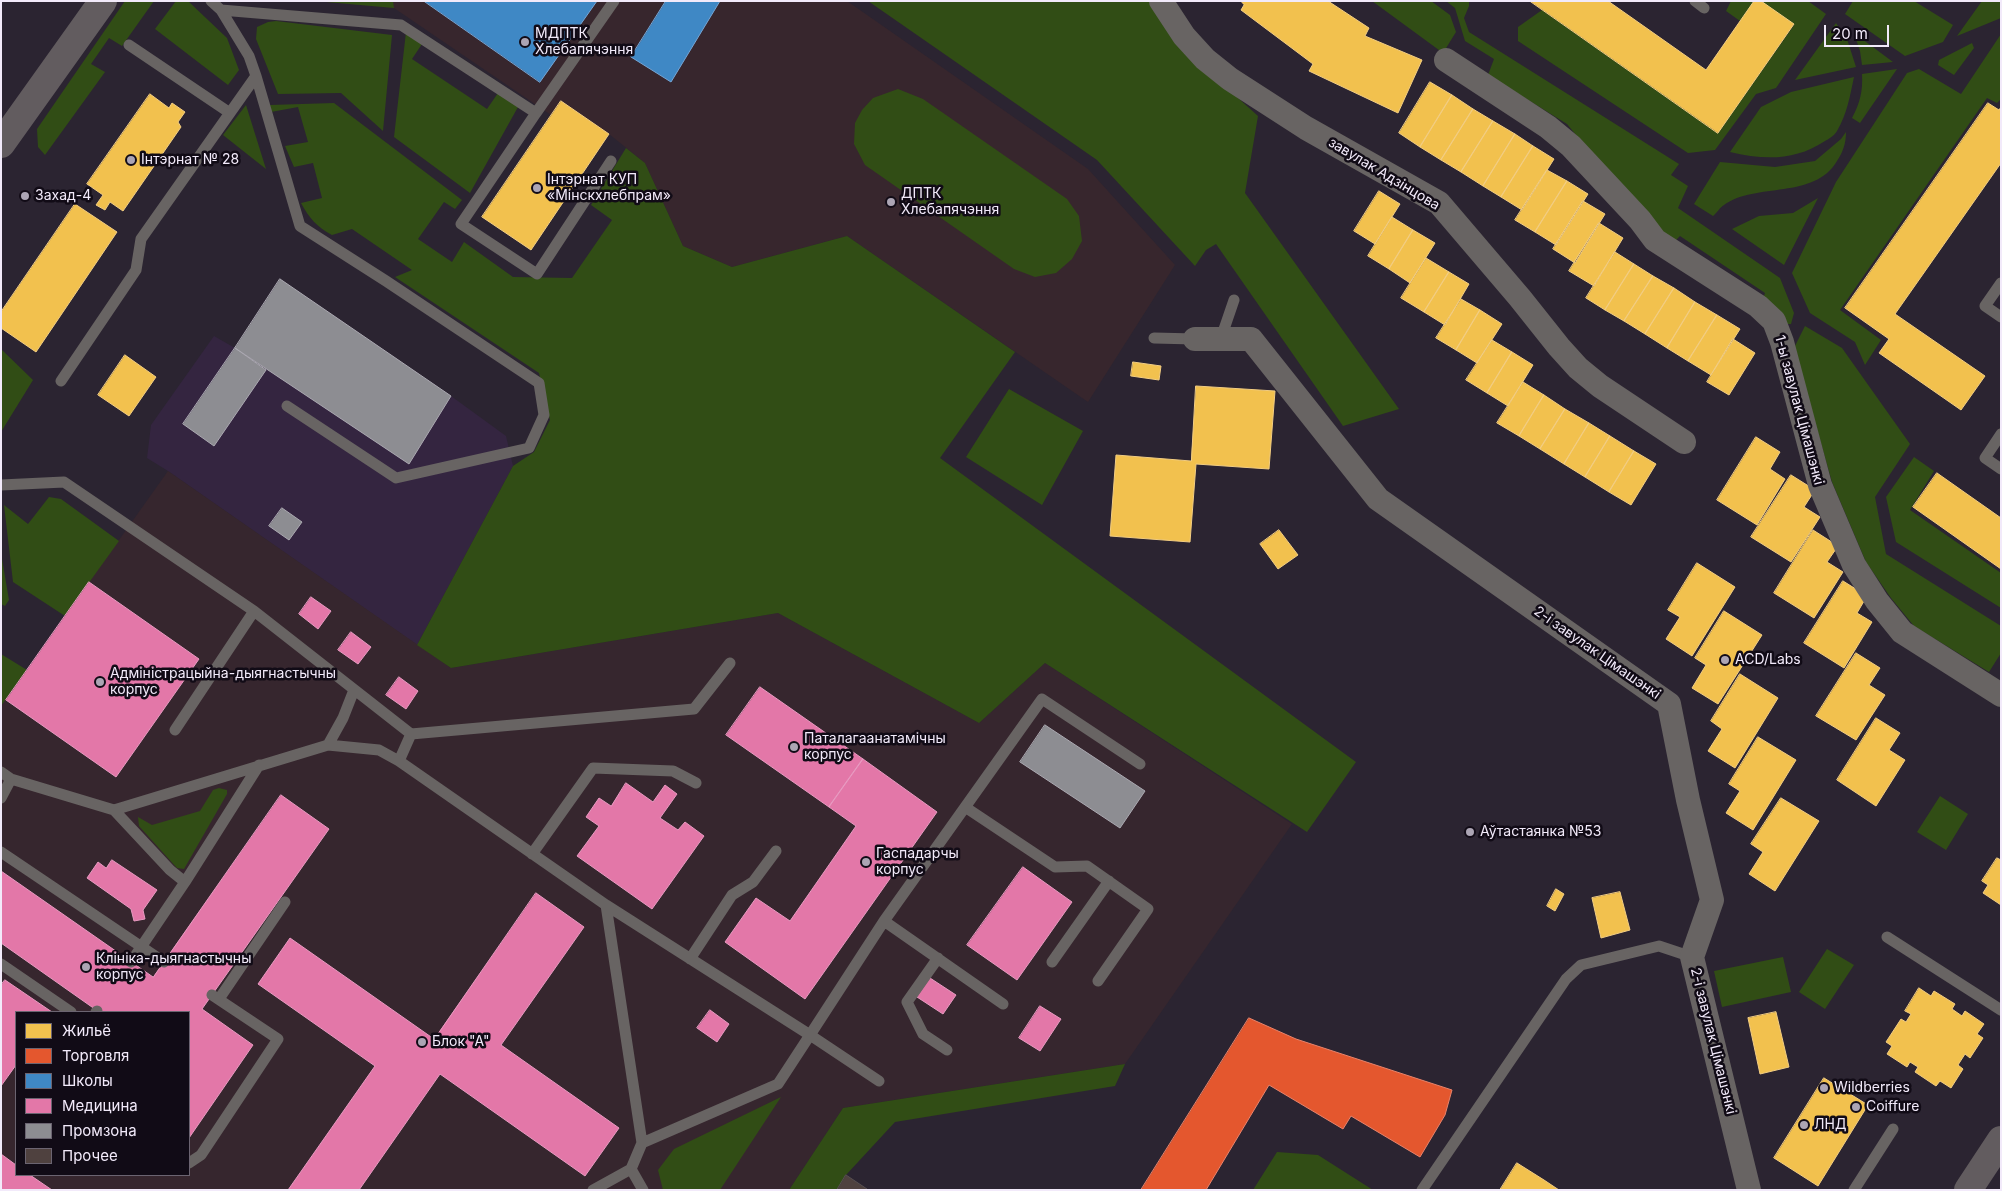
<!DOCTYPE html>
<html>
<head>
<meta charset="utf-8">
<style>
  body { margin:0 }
  #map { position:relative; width:2002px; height:1191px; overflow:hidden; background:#2b2431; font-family:Inter,sans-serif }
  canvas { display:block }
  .frame { position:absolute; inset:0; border:2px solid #f2eafa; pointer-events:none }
  .legend { position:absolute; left:15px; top:1011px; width:175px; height:165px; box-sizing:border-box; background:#110b16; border:1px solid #6b6471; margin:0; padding:6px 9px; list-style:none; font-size:15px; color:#f2eafa }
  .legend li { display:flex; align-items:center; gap:10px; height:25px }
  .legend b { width:25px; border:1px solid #6b6471 }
  .scale { position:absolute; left:1824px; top:25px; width:65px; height:22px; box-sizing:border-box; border:2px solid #f2eafa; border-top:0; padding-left:6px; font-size:15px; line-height:18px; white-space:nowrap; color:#f2eafa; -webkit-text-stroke:4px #110b16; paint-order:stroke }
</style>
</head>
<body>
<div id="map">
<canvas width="2002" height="1191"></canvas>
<div class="frame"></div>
<ul class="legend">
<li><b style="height:14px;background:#f2c14e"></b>Жильё</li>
<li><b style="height:14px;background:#e4572e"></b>Торговля</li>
<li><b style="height:14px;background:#3f88c5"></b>Школы</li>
<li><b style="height:14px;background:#e377a8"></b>Медицина</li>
<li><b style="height:14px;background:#8d8d92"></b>Промзона</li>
<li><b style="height:14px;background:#4f413f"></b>Прочее</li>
</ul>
<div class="scale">20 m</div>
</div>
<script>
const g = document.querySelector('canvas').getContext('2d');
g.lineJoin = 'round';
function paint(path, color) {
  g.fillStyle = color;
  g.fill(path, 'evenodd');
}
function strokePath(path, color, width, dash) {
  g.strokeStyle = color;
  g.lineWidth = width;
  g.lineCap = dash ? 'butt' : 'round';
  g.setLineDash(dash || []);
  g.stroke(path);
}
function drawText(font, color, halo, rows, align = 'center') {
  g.font = font + ' Inter,sans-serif';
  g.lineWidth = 5;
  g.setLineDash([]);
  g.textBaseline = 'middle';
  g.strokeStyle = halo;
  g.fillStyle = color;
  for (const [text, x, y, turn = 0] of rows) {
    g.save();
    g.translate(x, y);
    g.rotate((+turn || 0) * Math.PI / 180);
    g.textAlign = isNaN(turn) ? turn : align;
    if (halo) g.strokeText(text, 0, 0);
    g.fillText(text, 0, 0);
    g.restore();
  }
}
paint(new Path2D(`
  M280,279L451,396L506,436L513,466L417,645L168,471L147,458L151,425L214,336L235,348Z`), '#342540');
paint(new Path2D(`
  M315,1H847L1088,169L1175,265L1088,402L847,236L732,267L683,246L645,163L609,134L561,102L551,115L394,8Z`), '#37262d');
paint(new Path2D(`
  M168,471L451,668L778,613L979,723L1045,663L1292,824L1125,1064L843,1108L789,1190H1V706ZM16,1012H189V1175H16Z`), '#36262e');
paint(new Path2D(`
  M125,1H154L122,46L109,38L91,64L105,72L45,155L38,147L37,129Z
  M176,1H188L227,38L239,70L228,85L155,29Z
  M315,1H393L394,8Z
  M868,1H1154L1218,80L1258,116L1245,193L1399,409L1343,426L1216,244L1206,250L1195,266L1097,160Z
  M1372,1H1431L1450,15L1456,32L1443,53Z
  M1446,1H1469V6L1464,18L1469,32L1679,164L1671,175L1688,186L1678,208L1780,278L1794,313L1791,324H1783L1763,299L1765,293L1680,236L1675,241L1655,231L1567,124L1488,75L1494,59L1465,41L1455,8Z
  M1731,1H1754L1740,21L1726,11Z
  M1761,1H1808L1826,14L1776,88L1756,94L1715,150L1688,153L1518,41V27L1542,10L1718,133L1794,25Z
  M1853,1H1914L1953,25L1943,42L1905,56L1845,14Z
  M1982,1H2001V18L1957,36Z
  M276,21L392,35L383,131L341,93L278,94L256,39L257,27L268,22Z
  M1836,23L1847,39L1856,67L1795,80Z
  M406,32L422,44L412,59L487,109L498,93L518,107L470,193L394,137Z
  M1854,33L1893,62L1862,65L1860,51Z
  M2001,34V99L1997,103L1987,98L1840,310L1881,340L1865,365L1855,342L1810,313L1792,273L1836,182L1907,73L1919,69L1961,94Z
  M1972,43L1974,48L1954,75L1938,65L1939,60Z
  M1897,69L1860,123L1852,118C1860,103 1863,91 1862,74Z
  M1854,77C1850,96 1847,114 1837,131C1834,136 1830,138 1825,141C1795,161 1764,160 1730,152L1761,107L1791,92Z
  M898,89L923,99L1067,199L1079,216L1082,241L1072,259L1056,273L1035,277L1014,269L865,165L854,144L855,123L862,110L873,98Z
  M334,103L462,200L455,209L444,202L418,239L452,262L464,242L513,277L572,278L612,220L591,205L626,148L645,163L683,246L732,267L847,236L1015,352L940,458L1356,762L1307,832L1045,663L979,723L778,613L451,668L417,645L513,466L534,452L550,420L539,373L395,277L412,270L352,229L332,235C317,227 309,218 301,203L322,198L313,163L294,167L285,146L308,142L298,107L271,112L270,105Z
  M246,105L266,169L223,135Z
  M1846,132C1846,143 1843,152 1837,161C1814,200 1756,182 1724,205C1720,207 1717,213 1713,216L1694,204L1720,162L1775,167L1815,161L1841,139Z
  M1818,198L1784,265L1732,229L1759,216L1793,213Z
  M1805,326L1842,348L1910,444L1875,497L1886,554L2001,626V653L1989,672L1914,626L1891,598L1866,562L1832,482L1794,348Z
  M1,349L33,380L1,432Z
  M1009,389L1083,431L1042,505L966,457Z
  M1914,457L1934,471L1910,510L2001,573V608L1896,542L1886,497Z
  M49,497L61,499L119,541L65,616L13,582L4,505L28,524Z
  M1,553L9,600L5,606L1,604Z
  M1,654L27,670L1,706Z
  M219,788L227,790V794L184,869L177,868L139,826L138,817L152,825L200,811L213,790Z
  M1940,796L1968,814L1946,850L1917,832Z
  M1827,949L1854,965L1825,1009L1799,992Z
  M1783,957L1791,992L1722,1007L1714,971Z
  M1125,1064L1115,1086L895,1122L846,1175L837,1190H789L843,1108Z
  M781,1097L720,1190H663L658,1170L674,1149Z
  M1277,1152L1318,1155L1373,1190H1253Z`), '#314d15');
const homes = new Path2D(`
  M1241,1H1328L1369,28L1365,36L1422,60L1398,113L1309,71L1313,64L1241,10L1244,5Z
  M1530,1H1608L1706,70L1754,1H1761L1794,24L1718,133Z
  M1430,82L1452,95L1420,147L1399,133Z
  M150,94L169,108L172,103L185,112L178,122L181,127L123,211L110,202L105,210L96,205L103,195L87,184Z
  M1452,95L1473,109L1441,160L1420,147Z
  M561,101L609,134L531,250L482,217Z
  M1988,103L1999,110L2001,107V163L1895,314L1985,376L1961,410L1879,353L1889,339L1845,308Z
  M1473,109L1493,121L1461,172L1441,160Z
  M1493,121L1515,134L1483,186L1461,172Z
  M1515,134L1533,146L1501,197L1483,186Z
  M1533,146L1554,159L1522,210L1501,197Z
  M1547,170L1567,181L1535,232L1515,220Z
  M1567,181L1588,194L1556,245L1535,232Z
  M1379,191L1400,204L1375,244L1354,231Z
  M1583,201L1605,214L1575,263L1553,249Z
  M75,204L117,232L36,352L1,328V312Z
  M1392,217L1413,230L1389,269L1368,256Z
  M1599,223L1623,238L1594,286L1569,271Z
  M1413,230L1435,243L1410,283L1389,269Z
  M1615,252L1634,264L1605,310L1586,298Z
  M1426,258L1449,272L1424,312L1401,298Z
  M1634,264L1653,276L1624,321L1605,310Z
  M1449,272L1469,284L1445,325L1424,312Z
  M1653,276L1674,288L1645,334L1624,321Z
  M1674,288L1695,302L1667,348L1645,334Z
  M1461,299L1480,310L1456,350L1436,338Z
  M1695,302L1717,315L1688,361L1667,348Z
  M1480,310L1502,324L1477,363L1456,350Z
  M1717,315L1740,329L1711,375L1688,361Z
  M1733,339L1755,353L1729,395L1707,382Z
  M1492,340L1512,352L1487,393L1466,380Z
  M1512,352L1533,365L1508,406L1487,393Z
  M125,355L156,377L129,416L98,395Z
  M1133,362L1161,366L1159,380L1131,376Z
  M1523,382L1544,395L1519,436L1497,423Z
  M1196,386L1275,391L1269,469L1196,464L1190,542L1110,536L1116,455L1191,461Z
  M1544,395L1565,409L1540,449L1519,436Z
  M1565,409L1589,423L1564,464L1540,449Z
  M1589,423L1610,436L1585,477L1564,464Z
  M1610,436L1634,451L1609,492L1585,477Z
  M1756,437L1780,452L1770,469L1785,479L1757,525L1717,500Z
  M1634,451L1656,464L1631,505L1609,492Z
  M1937,473L2001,518V569L1913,507Z
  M1791,475L1815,490L1804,507L1820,517L1791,562L1751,537Z
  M1279,530L1298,555L1278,569L1260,544Z
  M1813,530L1838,546L1827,562L1843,572L1814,618L1774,593Z
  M1697,563L1735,587L1692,656L1666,639L1680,617L1668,610Z
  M1843,581L1867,596L1857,613L1872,622L1844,668L1804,643Z
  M1724,611L1762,635L1718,704L1692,688L1706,665L1695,658Z
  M1856,653L1880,668L1869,685L1885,695L1856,740L1816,716Z
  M1740,674L1778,698L1735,768L1708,751L1722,729L1711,721Z
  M1876,718L1900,733L1889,750L1905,760L1876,806L1837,780Z
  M1758,737L1796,760L1753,830L1726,813L1740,791L1729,784Z
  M1781,798L1819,821L1775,891L1749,874L1763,852L1751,844Z
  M1997,858L2001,860V905L1983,893L1988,885L1982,881Z
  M1556,889L1564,894L1555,911L1547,906Z
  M1620,892L1630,930L1601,938L1592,898Z
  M1919,988L1931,996L1934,991L1955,1004L1952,1009L1962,1016L1965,1011L1984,1024L1977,1034L1983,1038L1970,1058L1965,1054L1958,1065L1963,1069L1951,1088L1940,1081L1936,1086L1915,1072L1918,1067L1910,1062L1907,1067L1887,1054L1892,1046L1886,1042L1901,1019L1906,1022L1911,1014L1905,1011Z
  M1776,1012L1789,1067L1760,1074L1748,1018Z
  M1824,1078L1868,1105L1818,1186L1774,1158Z
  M1517,1163L1544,1180L1559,1190H1500Z`);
paint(homes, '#f2c14e');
strokePath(homes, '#f2cd82', 1);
const shops = new Path2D(`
  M1249,1018L1296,1039L1452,1090L1445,1115L1420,1157L1351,1116L1343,1129L1269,1085L1206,1190H1141Z`);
paint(shops, '#e4572e');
strokePath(shops, '#e8836b', 1);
const schools = new Path2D(`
  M424,1H597L540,82Z
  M666,1H720L671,82L631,57Z`);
paint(schools, '#3f88c5');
strokePath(schools, '#75a5d5', 1);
const health = new Path2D(`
  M89,582L199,659L116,777L6,700Z
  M311,597L331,611L318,629L299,614Z
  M351,632L371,647L358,664L338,650Z
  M399,677L418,691L406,709L386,695Z
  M760,687L863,759L829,807L726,735Z
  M863,759L937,812L805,999L725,942L756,898L790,921L856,826L829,807Z
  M626,783L653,802L665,785L677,794L660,818L678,830L685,822L704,836L652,909L577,856L599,826L586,817L599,798L611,806Z
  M281,795L329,829L202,1009L253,1045L189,1138V1012H99L1,943V871L153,977Z
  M112,860L157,890L143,910L145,919L134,921L131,909L87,878L98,862L106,868Z
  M1023,867L1072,902L1017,980L967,945Z
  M536,893L584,927L501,1045L619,1128L585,1176L440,1074L359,1190H288L375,1066L258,984L290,938L434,1039Z
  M930,978L956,995L943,1014L917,997Z
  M5,980L52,1012H16V1065L1,1086V985Z
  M1040,1006L1061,1019L1040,1051L1019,1038Z
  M710,1010L729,1024L717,1042L697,1028Z
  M1,1154L16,1165V1175H30L52,1190H1Z`);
paint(health, '#e377a8');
strokePath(health, '#e89ac1', 1);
const industry = new Path2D(`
  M280,279L451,396L409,464L235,348Z
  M235,348L266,370L214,446L183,424Z
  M282,508L302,522L289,540L269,526Z
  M1045,725L1145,791L1120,828L1020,762Z`);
paint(industry, '#8d8d92');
strokePath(industry, '#aba9b1', 1);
const building = new Path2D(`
  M846,1175L867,1189V1190H837Z`);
paint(building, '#4f413f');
strokePath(building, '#574f52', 1);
strokePath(new Path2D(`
  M211,1L221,10L401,25L536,113L614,1
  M1695,1L1704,8
  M129,45L230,113
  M256,76L300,226L386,281L539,383L544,415L529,448L396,478L287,406
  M536,113L461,224L537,274L611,161
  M2001,283L1985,306L2001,317
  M1154,338L1195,339
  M1221,338L1234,300
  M61,381L136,270L141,239L256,76L249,56L221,10
  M2001,434L1985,458L2001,469
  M1,485L64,482L254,611L411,734L399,761
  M175,730L254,611
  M411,734L694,709L730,663
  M328,745L343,718L354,690
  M1,772L11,779L114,810L170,870L185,882L131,962
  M1,798L11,779
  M965,807L1055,867L1087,866L1148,909L1098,981
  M114,810L328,745L379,750L399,761L606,905L642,1143L631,1169L643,1190
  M1,852L164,962
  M532,854L593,768L673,771L696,783
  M185,882L259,765
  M606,905L810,1035L884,921L1042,699L1140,764
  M884,921L1003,1004
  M1887,937L2001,1010
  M938,958L907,1002L923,1034L947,1050
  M690,959L732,895L753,882L776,851
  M1052,962L1109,881
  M1,964L71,1012
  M219,999L285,902
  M96,1012L97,1011
  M642,1143L778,1084L810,1035L879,1081
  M189,1163L201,1155L278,1039L212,995
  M593,1190L631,1169
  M1422,1190L1566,979L1581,965L1659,946L1692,957
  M1854,1190L1893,1129`), '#686463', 11);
strokePath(new Path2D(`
  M1161,1L1184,36L1205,59L1230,79L1306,128L1439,203L1520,298L1559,347L1578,368L1600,386L1684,442
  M1446,60L1548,127L1571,146L1640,220L1655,240L1758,306L1774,321L1782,342L1820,485L1854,565L1877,601L1902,632L2001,695
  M1195,339H1251L1378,499L1669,704L1688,800L1712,900L1692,957L1749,1190`), '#686463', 24);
strokePath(new Path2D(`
  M1,144L103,1
  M1968,1190L2001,1140`), '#625c5f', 28);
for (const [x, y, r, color] of [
  [525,42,5,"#aca5b4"],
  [131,160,5,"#aca5b4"],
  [537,188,5,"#aca5b4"],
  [25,196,5,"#aca5b4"],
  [891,202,5,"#aca5b4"],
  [1725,660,5,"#aca5b4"],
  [100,682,5,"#aca5b4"],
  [794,747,5,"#aca5b4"],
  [1470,832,5,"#aca5b4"],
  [866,862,5,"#aca5b4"],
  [86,967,5,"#aca5b4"],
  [422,1042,5,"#aca5b4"],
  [1824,1088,5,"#aca5b4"],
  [1856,1107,5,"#aca5b4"],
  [1804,1125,5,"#aca5b4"]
]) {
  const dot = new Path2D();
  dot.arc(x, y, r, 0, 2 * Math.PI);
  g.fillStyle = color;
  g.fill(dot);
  strokePath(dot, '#110b16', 2);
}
drawText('14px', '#f2eafa', '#110b16', [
  ["МДПТК",535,34],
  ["Хлебапячэння",535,50],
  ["Інтэрнат № 28",141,160],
  ["Інтэрнат КУП",547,180],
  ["«Мінскхлебпрам»",547,196],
  ["ДПТК",901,194],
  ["Хлебапячэння",901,210],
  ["Захад-4",35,196],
  ["ACD/Labs",1735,660],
  ["Адміністрацыйна-дыягнастычны",110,674],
  ["корпус",110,690],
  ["Паталагаанатамічны",804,739],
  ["корпус",804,755],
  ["Аўтастаянка №53",1480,832],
  ["Гаспадарчы",876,854],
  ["корпус",876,870],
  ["Клініка-дыягнастычны",96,959],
  ["корпус",96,975],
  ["Блок \"А\"",432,1042],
  ["Wildberries",1834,1088],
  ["Coiffure",1866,1107],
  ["ЛНД",1814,1125]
], 'left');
drawText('14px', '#f2eafa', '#110b16', [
  ["завулак Адзінцова",1384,174,31],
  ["1-ы завулак Цімашэнкі",1799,410,75],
  ["2-і завулак Цімашэнкі",1597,653,35],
  ["2-і завулак Цімашэнкі",1713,1041,76]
]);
</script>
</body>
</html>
